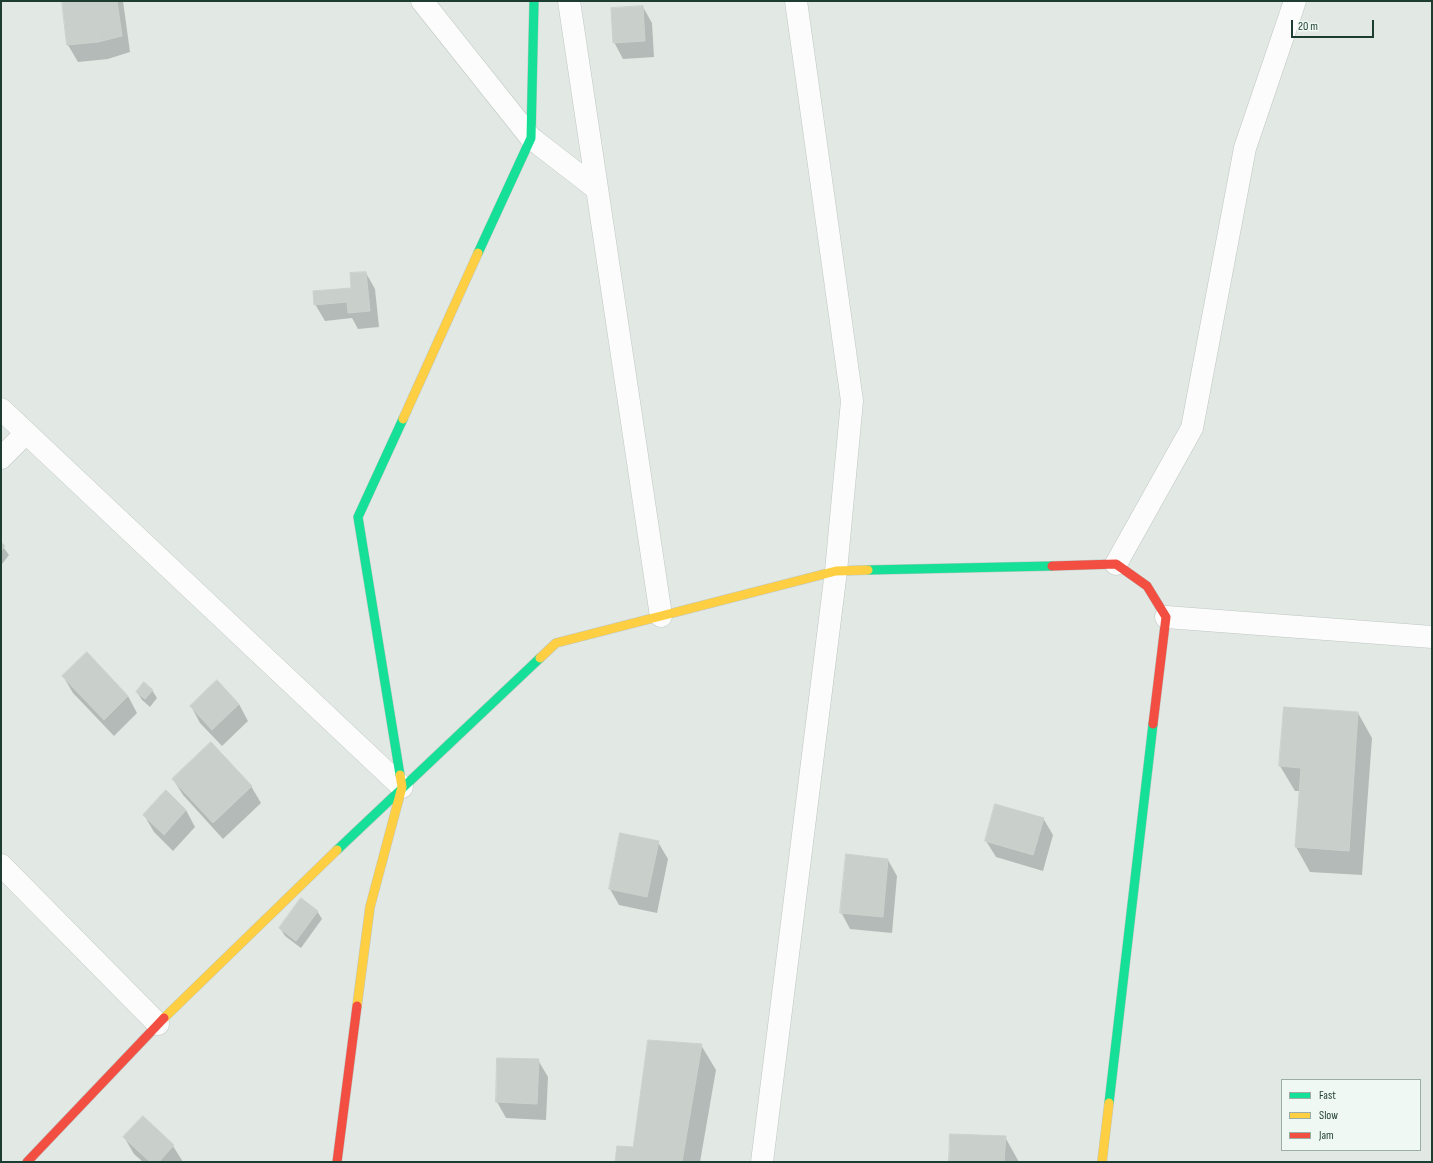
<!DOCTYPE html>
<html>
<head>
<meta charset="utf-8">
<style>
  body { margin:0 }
  #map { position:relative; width:1433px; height:1163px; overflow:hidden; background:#e2e9e5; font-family:"Sofia Sans Condensed",sans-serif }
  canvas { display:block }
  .frame { position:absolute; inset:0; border:2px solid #1e3d32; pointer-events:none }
  .legend { position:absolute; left:1281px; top:1079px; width:140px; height:72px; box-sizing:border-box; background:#eff8f3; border:1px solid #9bada6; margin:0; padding:5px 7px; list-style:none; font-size:12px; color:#1e3d32 }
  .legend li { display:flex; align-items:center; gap:8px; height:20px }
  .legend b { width:20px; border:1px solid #9bada6 }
  .scale { position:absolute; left:1291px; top:20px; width:83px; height:18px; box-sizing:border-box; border:2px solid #1e3d32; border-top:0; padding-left:5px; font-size:12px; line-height:14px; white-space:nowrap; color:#1e3d32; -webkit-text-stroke:3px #eff8f3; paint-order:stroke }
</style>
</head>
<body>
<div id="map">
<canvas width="1433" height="1163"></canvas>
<div class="frame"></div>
<ul class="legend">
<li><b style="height:5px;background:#16e098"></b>Fast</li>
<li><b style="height:5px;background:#ffcf43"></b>Slow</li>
<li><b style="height:5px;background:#f24e42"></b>Jam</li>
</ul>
<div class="scale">20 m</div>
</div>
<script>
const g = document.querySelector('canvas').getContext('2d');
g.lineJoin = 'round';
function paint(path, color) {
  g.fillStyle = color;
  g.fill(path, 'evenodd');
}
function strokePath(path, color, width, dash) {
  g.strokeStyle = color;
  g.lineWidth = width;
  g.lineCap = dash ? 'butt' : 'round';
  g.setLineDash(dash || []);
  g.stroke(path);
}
paint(new Path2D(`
  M63,1H123L130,52L108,59L78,62L68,45Z
  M643,7L652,23L654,57L623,59L614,42Z
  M366,273L375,289L379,327L358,329L352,318L325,321L315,304L353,289Z
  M1,544L9,555L2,564L1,563Z
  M87,654L128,696L137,713L114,736L73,693L63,676Z
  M152,690L157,698L150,707L142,700L137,692Z
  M239,704L248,721L222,746L200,723L191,706Z
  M1284,708L1358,713L1372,738L1362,875L1310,872L1296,847L1300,791H1295L1280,766Z
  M173,779L251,786L261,803L223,839L183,795Z
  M186,810L195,827L173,851L154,832L144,815Z
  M1043,818L1053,835L1043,871L996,857L986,841Z
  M658,842L668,859L657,913L619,905L610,889Z
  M888,860L897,876L892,933L850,929L841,912Z
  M317,911L322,919L301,948L285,936L280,928Z
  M701,1045L716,1070L700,1162H616L633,1148Z
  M538,1060L548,1077L546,1120L506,1118L497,1102Z
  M124,1137L173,1146L183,1162H143L134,1154Z
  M1005,1137L1019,1162H950Z`), '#0003');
const building = new Path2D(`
  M62,1H92L98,42L67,45Z
  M92,1H117L122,36L98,42Z
  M643,6L645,41L613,43L611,8Z
  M366,272L370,311L348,313L347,302L314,305L313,291L351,288L350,273Z
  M1,542L5,546L1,551Z
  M87,652L128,696L104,720L62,676Z
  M217,680L239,704L212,730L190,706Z
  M144,682L153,690L145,699L136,692Z
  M1284,707L1358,712L1349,851L1295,847L1301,768L1279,766Z
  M211,742L252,786L213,823L172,779Z
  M166,790L186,810L164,835L143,815Z
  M995,804L1044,818L1033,855L985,841Z
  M620,833L659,841L647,897L609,889Z
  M846,854L888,859L883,917L840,913Z
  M301,898L318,911L296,941L279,928Z
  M648,1040L702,1044L682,1162H615L617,1146L633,1147Z
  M497,1058L539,1059L537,1104L496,1102Z
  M143,1116L174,1145L159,1162H150L123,1137Z
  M950,1134L1006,1136L1004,1162H949Z`);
paint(building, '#c9d0cc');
strokePath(building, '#cad2ce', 1);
const street = new Path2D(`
  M422,1L531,138L597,189
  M569,1L661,616
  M1,409L402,787
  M1,458L26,433
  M1116,564L1192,428L1245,148L1295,1
  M1166,617L1432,637
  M1,865L158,1024
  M762,1162L836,571L852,401L796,1`);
const fast = new Path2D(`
  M478,253L531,138L534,1
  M868,570L1052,566
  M400,775L358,517L403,419
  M337,850L540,658
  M1109,1103L1153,724`);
const slow = new Path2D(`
  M403,419L478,253
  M540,658L556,643L836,571L868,570
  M357,1006L370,907L402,787L400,775
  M164,1018L337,850
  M1102,1162L1109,1103`);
const jam = new Path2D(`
  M1052,566L1116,564L1147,586L1166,617L1153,724
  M27,1162L164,1018
  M337,1162L357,1006`);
strokePath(street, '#bfc6c2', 23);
strokePath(fast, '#bdc6c2', 10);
strokePath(slow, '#bdc6c2', 10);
strokePath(jam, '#bdc6c2', 10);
strokePath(street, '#fbfcfb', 22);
strokePath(fast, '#16e098', 9);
strokePath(slow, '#ffcf43', 9);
strokePath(jam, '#f24e42', 9);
</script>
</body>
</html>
